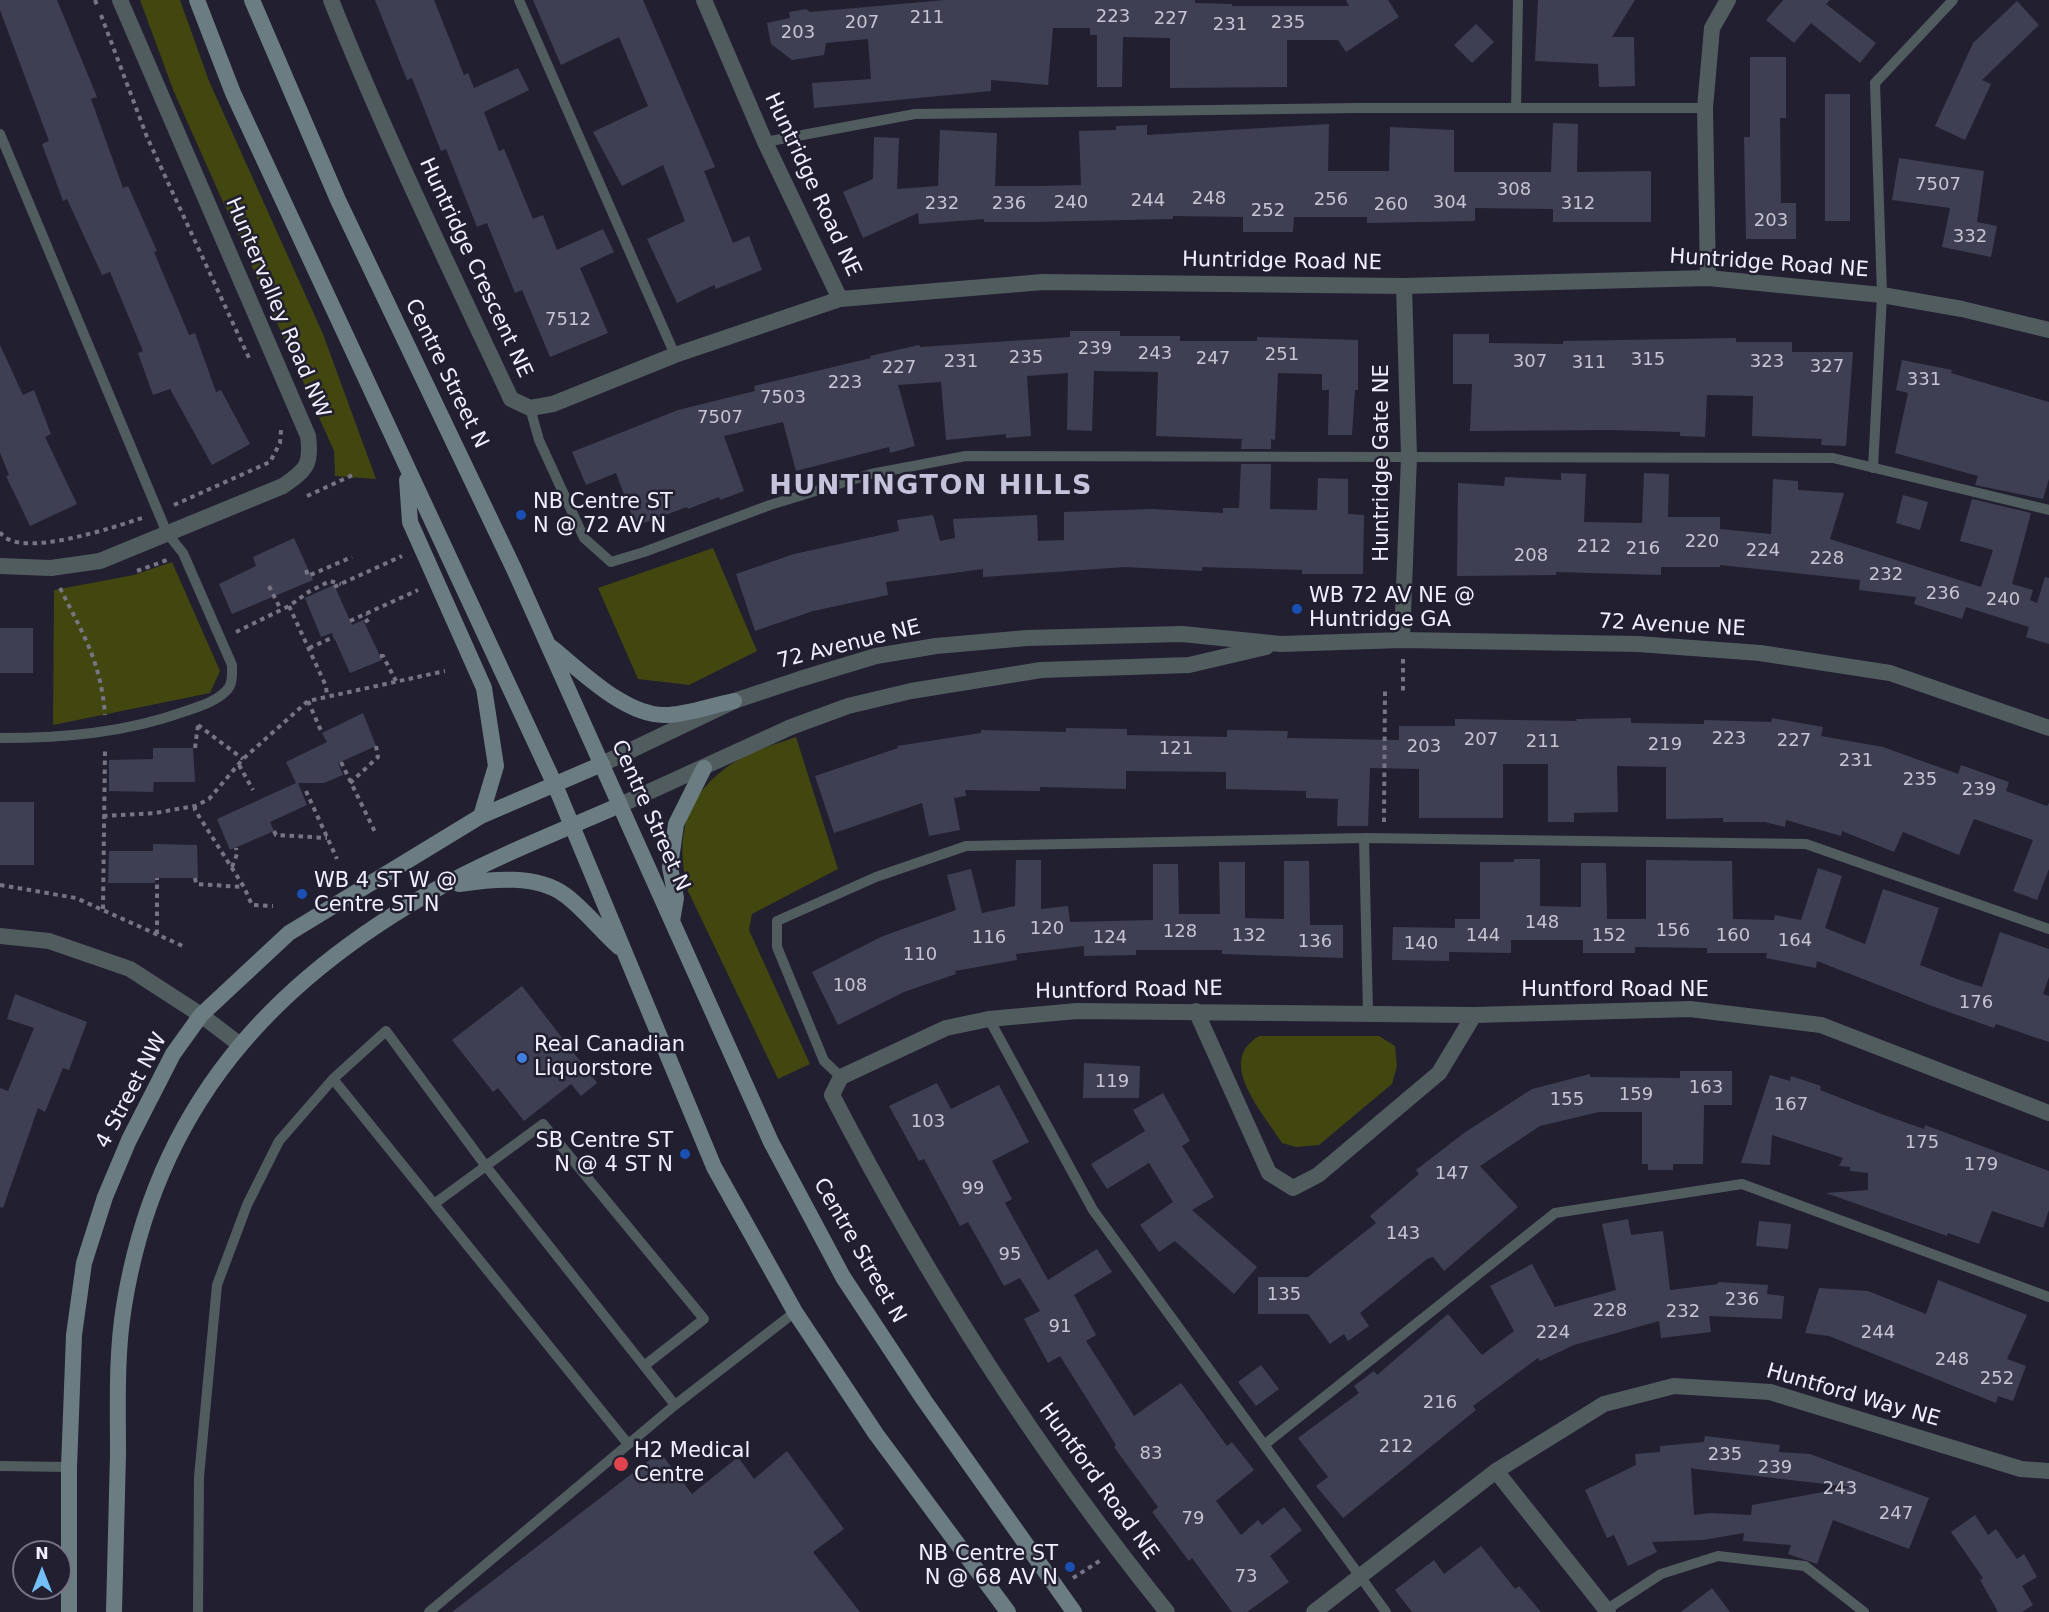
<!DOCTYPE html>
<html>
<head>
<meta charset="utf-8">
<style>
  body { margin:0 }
  #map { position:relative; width:2049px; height:1612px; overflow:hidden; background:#221f31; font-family:"DejaVu Sans",sans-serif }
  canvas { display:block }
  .north { position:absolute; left:12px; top:1540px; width:60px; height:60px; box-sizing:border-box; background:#221f31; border:2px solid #757383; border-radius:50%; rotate:0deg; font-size:16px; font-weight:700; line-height:24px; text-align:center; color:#f1f0fd }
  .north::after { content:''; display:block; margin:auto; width:21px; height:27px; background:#74c0f6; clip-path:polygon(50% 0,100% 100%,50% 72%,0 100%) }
</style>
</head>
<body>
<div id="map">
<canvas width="2049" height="1612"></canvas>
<div class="north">N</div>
</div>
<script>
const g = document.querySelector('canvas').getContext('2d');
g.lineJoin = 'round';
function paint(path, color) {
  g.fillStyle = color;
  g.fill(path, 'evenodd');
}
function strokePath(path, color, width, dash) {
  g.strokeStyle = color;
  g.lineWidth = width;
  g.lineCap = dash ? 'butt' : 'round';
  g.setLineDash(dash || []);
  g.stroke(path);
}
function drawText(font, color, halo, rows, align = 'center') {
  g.font = font + ' "DejaVu Sans",sans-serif';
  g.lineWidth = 5;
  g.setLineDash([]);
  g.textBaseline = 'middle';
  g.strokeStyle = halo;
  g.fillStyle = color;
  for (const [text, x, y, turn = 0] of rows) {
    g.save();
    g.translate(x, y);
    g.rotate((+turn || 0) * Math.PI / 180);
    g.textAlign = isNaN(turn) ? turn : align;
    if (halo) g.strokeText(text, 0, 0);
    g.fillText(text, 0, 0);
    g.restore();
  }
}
paint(new Path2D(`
  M140,0H180L209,81L323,334L376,479L335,476L334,451L174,92Z
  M713,548L757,651L689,685L638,679L598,588Z
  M172,562L220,671L210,693L53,725L54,590L134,575Z
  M796,737L838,869L752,914L749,930L810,1064L778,1079L688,891C674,835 685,793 736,761C753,750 777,744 796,737Z
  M1259,1036H1379L1395,1046L1397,1066L1392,1084L1319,1145L1296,1147L1282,1143C1263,1112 1215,1062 1259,1036Z`), '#42460f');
paint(new Path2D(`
  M0,0H57L97,97L91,99L123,188L128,186L157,251L154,252L189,335L195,333L216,392L221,390L250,444L212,465L170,389L153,395L138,353L143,351L110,272L102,275L67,199L63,201L42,144L49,141L0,10Z
  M375,0H434L464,75L468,73L474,88L518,68L529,90L484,112L499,151L504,149L533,219L543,215L557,250L603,229L614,252L580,268L608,333L550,357L522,290L515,293L487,223L477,227L446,149L441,151L412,78L407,80Z
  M533,0H643L715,167L704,171L733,243L749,236L762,270L716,289L714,285L677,303L647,239L685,221L663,165L622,186L593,132L648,106L619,37L561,65Z
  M945,0H1195V3L1232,4V6H1349L1346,0H1388L1399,17L1346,52L1338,40H1287V87L1170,88V38L1123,37L1122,87H1097V35H1090V28H1053L1048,85L991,80V91L814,108L812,83L871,79L868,39L826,43L824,55L792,60L771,44L767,23L790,18L789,12L806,9L810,12Z
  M1538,0H1635L1612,37H1634L1635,86L1599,87L1598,64L1535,61Z
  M1783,0H1830L1826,4L1876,43L1860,63L1811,23L1794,43L1766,20Z
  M2017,1L2039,25L1982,80L1991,84L1965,140L1935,126L1973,43Z
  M1476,24L1494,42L1472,63L1454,45Z
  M1750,57H1786V118H1780L1781,203H1796V239H1746L1744,137H1750Z
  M1825,94H1850V221H1825Z
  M1553,123L1578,124L1577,172L1651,171V222H1553V209L1475,208V221L1367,223V217H1294L1293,232H1243V217L1173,216V219L1034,222H984V219L919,224L918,213L863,238L843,192L873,179L874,137L899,138L897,189L938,186L940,130L997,133L995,186H1045L1081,185L1079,131L1116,130V126L1147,125V135L1329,124L1328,171H1389L1390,127L1454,130V172H1551Z
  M1899,158L1984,171L1977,222L1997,226L1991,257L1942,247L1950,208L1892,200Z
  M1070,331H1120V336H1180V341H1257V337L1358,340V390H1355L1352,435H1328L1329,390H1322V374L1278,373L1275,440L1271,439V449H1241L1242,439L1156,436L1158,372L1094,371L1092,431L1067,430L1068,373L1027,376L1031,436L1006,438V434L946,440L941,382L898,385L915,446L890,453L889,447L796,471L783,422L724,436L744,491L720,500L719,497L688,509L687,507L636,526L616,473L586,485L572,452L678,410L755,391L754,386L871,358L870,356L919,345L920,347L1070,337Z
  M1453,334H1489V343L1563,344V341L1736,338V342H1792V352H1853L1846,446L1821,445L1822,439L1752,436L1753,396L1707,395L1705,437L1680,436V432L1611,430L1470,431L1472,384H1453Z
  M0,345L23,395L34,390L51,434L45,437L77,504L30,526L6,476L9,475L0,453Z
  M1902,360L1952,370L1951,373L2049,402V479L2043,499L1975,485L1978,476L1895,453L1908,393L1896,390Z
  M1241,464H1271L1270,509L1317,510L1318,478L1348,479V514L1364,515L1363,574H1302V570L1202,567V571L1125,567L983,577V569L886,582L888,595L813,611L755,631L736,574L794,554L899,531L897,520L933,515L940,541L955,538L953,519L1037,515L1038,541L1064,540V512L1152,509L1223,513V508H1239Z
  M1561,473L1586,474L1584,522L1642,523L1644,473L1669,474L1668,517H1720V529L1771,534L1773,479L1798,481V490L1844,493L1830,539L1981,587L1993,550L1960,541L1972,499L2031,513L2012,584L2033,590L2030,600L2037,603L2045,577L2049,578V644L2026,637L2029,627L1966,607L1962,619L1914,604L1916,597L1859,590L1860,580L1720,565V567H1661V575L1556,572V575L1457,576L1458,483L1504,486L1505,477L1561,480Z
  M1903,495L1928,502L1920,530L1896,523Z
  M294,538L313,580L232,614L219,584L256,566L253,557Z
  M334,585L352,625L363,620L382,660L350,673L332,633L321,637L305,598Z
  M0,628H33V673H0Z
  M363,713L376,746L338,763L343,775L324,783H298L307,805L270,822L274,831L230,850L217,819L296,783L286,762L327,742L322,733Z
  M1631,718V723L1704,724V720L1771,722L1772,718L1823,727L1821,736L1883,747L1958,774L1961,765L2009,782L2006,791L2047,806L2049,803V869L2037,900L2013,891L2033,840L1974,819L1959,855L1903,832L1894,852L1842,831L1841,836L1786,820L1785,827L1765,822H1723V818L1666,819V767L1617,766L1618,812L1574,813V822H1548V764H1503V818H1419V769L1370,768L1368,826H1337L1338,799L1306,798V791L1226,789V772L1126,771V789L1040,787V791L965,790L966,796L954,798L960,830L929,836L922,803L834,833L815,776L898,748L897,746L981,733V730L1066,732V728L1127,729V735L1227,737V730L1288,731L1287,738L1399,740V726H1455V719L1577,721L1576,719Z
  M153,748H193L195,782H154L153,792L109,791V760L153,759Z
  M0,802H34V865H0Z
  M153,844L197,845L198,878H156L155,883H108L109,851H153Z
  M1514,859H1540V906L1581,907V863H1606L1607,919H1646V860L1732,861L1733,919L1774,920L1775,915L1801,920L1818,868L1842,876L1825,928L1865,944L1883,889L1939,908L1920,965L1957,979L1982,987L2000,932L2049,949V977L2043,994L2049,996V1042L1996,1024L1994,1028L1932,1006L1817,961L1816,968L1766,958L1767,953H1707V948L1635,947V953H1583V940H1511V953L1449,952V961L1392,960L1393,927L1455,928V919H1480V862H1514Z
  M1016,860H1041V909L1068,906L1070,922L1153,920V864H1178L1179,914H1220L1219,862H1245V918L1284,919V861H1309L1310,925H1343V958L1222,954V950H1136V955L1084,956V946L1016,954L1017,960L955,971L956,974L904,992L838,1025L812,972L883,936L956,910L947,875L971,869L982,913L1015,906Z
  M522,986L597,1083L581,1096L571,1084L524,1121L498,1088L493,1092L452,1040Z
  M15,994L87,1022L69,1070L63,1068L45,1112L38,1108L3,1208L0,1207V1088L8,1091L34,1028L7,1019Z
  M1084,1063L1140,1066L1139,1098H1083Z
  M1680,1071H1732V1105H1704L1703,1164H1673V1170H1648V1164H1642V1112H1599L1540,1126L1480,1166L1518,1207L1444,1271L1433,1257L1427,1259L1360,1313L1369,1326L1348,1341L1344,1334L1330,1344L1308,1314H1258V1277H1308L1376,1223L1370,1216L1419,1174L1416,1170L1464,1133L1532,1089L1590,1074V1077L1680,1078Z
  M1770,1075L1790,1081L1791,1076L1821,1086L1820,1090L1884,1115L1924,1129L1925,1125L2049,1171V1210L2043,1228L1992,1211L1979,1244L1948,1233L1947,1236L1826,1193L1868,1190V1173L1850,1171V1167L1839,1166L1843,1158L1772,1135L1770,1165L1741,1163Z
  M937,1083L951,1109L999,1085L1029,1142L992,1161L1012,1199L1005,1203L1048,1280L1097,1249L1112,1272L1074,1295L1096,1335L1086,1341L1134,1416L1181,1383L1227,1446L1232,1442L1254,1470L1216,1501L1241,1535L1258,1520L1262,1525L1284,1507L1302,1530L1270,1556L1289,1582L1247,1612H1232L1192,1558L1189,1561L1152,1512L1158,1507L1114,1447L1116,1445L1060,1356L1048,1363L1024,1319L1040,1311L1020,1278L1004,1286L968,1222L960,1226L924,1159L919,1161L889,1106Z
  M1163,1093L1190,1141L1182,1146L1214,1197L1192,1210L1257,1267L1234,1294L1175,1241L1159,1252L1140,1225L1173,1202L1149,1163L1107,1189L1091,1164L1145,1131L1133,1110Z
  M1628,1219L1631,1235L1663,1231L1670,1290L1718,1284V1282L1768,1285L1767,1294L1784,1296L1782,1319L1709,1316L1711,1332L1661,1338L1659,1321L1574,1345L1540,1361L1538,1358L1473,1406L1476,1410L1343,1518L1316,1486L1328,1477L1298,1438L1359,1393L1354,1386L1374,1371L1377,1375L1448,1314L1482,1355L1514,1331L1490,1286L1532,1264L1555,1307L1616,1290L1602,1224Z
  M1759,1221L1791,1224L1788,1249L1756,1246Z
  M1938,1280L2027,1315L2007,1359L2026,1366L2013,1401L1998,1396L1996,1403L1829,1336L1805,1333L1819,1288L1868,1291L1926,1314Z
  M1261,1365L1279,1389L1256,1406L1238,1382Z
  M1705,1436L1780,1445L1779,1452L1810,1454L1929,1498L1909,1549L1833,1520L1817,1564L1788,1554L1791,1545L1743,1541L1744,1533L1703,1540L1652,1542L1657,1552L1628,1566L1614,1535L1607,1538L1585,1490L1636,1465L1635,1454L1660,1452V1446L1704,1442ZM1691,1468L1696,1469L1851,1487L1752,1505L1751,1515L1710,1513L1694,1515Z
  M787,1451L844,1529L813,1552L860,1612H452L660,1452L692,1494L738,1457L754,1479Z
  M1975,1515L1988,1535L1996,1529L2017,1559L2024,1554L2037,1577L2022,1586L2033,1605L2022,1612H1998L1980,1580L1983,1578L1951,1532Z
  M1481,1546L1515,1589L1519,1586L1541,1612H1412L1395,1590L1434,1560L1444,1574Z
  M1712,1588L1730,1612H1681Z`), '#3f3f53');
strokePath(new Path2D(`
  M95,0L98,8
  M101,15L147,137L249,358
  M307,496L355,474
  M174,505L270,462L280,443L281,430
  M0,532C17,561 117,526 142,518
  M306,570L308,576L352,557
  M137,571L167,560
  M269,586L281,610
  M334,587L402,556
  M60,588C83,634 101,662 105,715
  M289,606L326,686L327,696
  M350,621L418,590
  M365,622L369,619L367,614
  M236,632L289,606L310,591L330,581L341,584
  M309,648L334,637
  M380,656H383L396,681
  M1403,659V691
  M308,701L322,733
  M198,725L243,759
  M195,748L198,725
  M341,762L376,834
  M239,765L253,790
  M350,783L378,757L376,746
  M306,791L337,859
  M195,806V810L244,887L252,905L273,906
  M103,816L155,813L195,806L209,799L243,759L308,701L445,671
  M1384,822L1385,691
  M274,831L276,835L327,838
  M232,867L237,854L236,848
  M195,878L196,884L243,887
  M0,885L76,898L185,947
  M103,909L105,749
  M157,934V878
  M1073,1578L1101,1560`), '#777484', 4, [4.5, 4.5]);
strokePath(new Path2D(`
  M519,0L675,355
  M1516,107L1518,0
  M0,134L167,533L183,553L232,665C232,674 233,685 226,691C215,702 200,706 186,711C125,733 64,738 0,738
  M765,142L915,114L1358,108H1705
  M530,408L539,440L584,538L611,562L644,552L770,505L871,474L966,456L1833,458L2049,510
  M1873,468L1882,295L1875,83L1953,0
  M1364,838L1368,1013
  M989,1019L1093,1210L1386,1612
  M841,1077L824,1061L777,947V921L876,877L966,846L1364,838L1806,844L2049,929
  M434,1204L543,1124L704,1319L644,1366
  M628,1444L333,1079L386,1031L485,1165L675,1405
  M1264,1445L1555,1213L1742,1184L2049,1297
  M0,1466L69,1467
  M1606,1610L1661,1574L1718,1556L1805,1566L1864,1612
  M198,1612L199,1477L217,1285L247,1205L279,1141L333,1079
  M429,1612L675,1405L795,1312`), '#515c5f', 10);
strokePath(new Path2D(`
  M331,0C385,135 449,267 511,399L530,408L553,404L675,355L840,299L1043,282L1404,286L1708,278L1882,295L1962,309L2049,330
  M704,0L765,142L840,299
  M1708,278L1705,108L1712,28L1728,0
  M0,566L51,568L100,561L283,486C306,470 312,465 308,436L120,0
  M1402,640L1409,457L1404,286
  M1196,1011L1269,1173L1293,1188L1318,1175L1439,1073L1474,1015
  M1496,1471L1608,1612
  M1167,1612C1038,1452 926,1277 832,1095L841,1077L946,1028L989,1019L1077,1011L1474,1015L1690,1009L1821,1025L2049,1113
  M1314,1612L1496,1471L1604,1404L1674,1386L1770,1392L2021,1469L2049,1471`), '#515c5f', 16);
strokePath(new Path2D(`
  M602,764L734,701L800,679L876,656L936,646L1027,638L1182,634L1281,644L1402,640L1638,644L1760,653L1890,673L2049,728
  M620,805L791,727L848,706L911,691L1041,670L1189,665L1266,647
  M0,936L49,941L130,969L201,1015L239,1044`), '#515c5f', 16);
strokePath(new Path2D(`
  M197,0L233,93L555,785L714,1167L795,1312L876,1434L1008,1612
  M252,0L338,200L514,569L771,1142L843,1277L924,1400L1074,1612
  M407,480L410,522L484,688L496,766L481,816
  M551,647C580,670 625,716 665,715C687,715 712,705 734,701
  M459,884C492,879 537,874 565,895C583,908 601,931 619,947
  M672,921L676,898L670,867L676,824L704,768
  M69,1612V1467L74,1335L84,1263L105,1197L129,1140L173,1054L201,1015L289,933L481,816L602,764
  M114,1612C115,1559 117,1507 118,1454C118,1405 116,1355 124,1306C156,1108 270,981 442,886C499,855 561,831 620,805`), '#6b7d82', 16);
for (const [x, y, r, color] of [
  [521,515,6,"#1a4fb4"],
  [1297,609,6,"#1a4fb4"],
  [302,894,6,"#1a4fb4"],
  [522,1058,6,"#3f7fe0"],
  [685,1154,6,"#1a4fb4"],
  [621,1464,8,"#e0444e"],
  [1070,1567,6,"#1a4fb4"]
]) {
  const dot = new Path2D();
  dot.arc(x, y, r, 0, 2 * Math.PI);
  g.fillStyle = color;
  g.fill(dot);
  strokePath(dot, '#221f31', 2);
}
drawText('18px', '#c4c4d2', null, [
  ["223",1113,17],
  ["211",927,18],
  ["227",1171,19],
  ["207",862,23],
  ["235",1288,23],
  ["231",1230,25],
  ["203",798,33],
  ["7507",1938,185],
  ["308",1514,190],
  ["248",1209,199],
  ["256",1331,200],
  ["244",1148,201],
  ["240",1071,203],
  ["304",1450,203],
  ["232",942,204],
  ["236",1009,204],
  ["312",1578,204],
  ["260",1391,205],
  ["252",1268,211],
  ["203",1771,221],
  ["332",1970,237],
  ["7512",568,320],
  ["239",1095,349],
  ["243",1155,354],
  ["251",1282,355],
  ["235",1026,358],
  ["247",1213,359],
  ["315",1648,360],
  ["231",961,362],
  ["307",1530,362],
  ["323",1767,362],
  ["311",1589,363],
  ["327",1827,367],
  ["227",899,368],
  ["331",1924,380],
  ["223",845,383],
  ["7503",783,398],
  ["7507",720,418],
  ["220",1702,542],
  ["212",1594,547],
  ["216",1643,549],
  ["224",1763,551],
  ["208",1531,556],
  ["228",1827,559],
  ["232",1886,575],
  ["236",1943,594],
  ["240",2003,600],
  ["223",1729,739],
  ["207",1481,740],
  ["227",1794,741],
  ["211",1543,742],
  ["219",1665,745],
  ["203",1424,747],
  ["121",1176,749],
  ["231",1856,761],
  ["235",1920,780],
  ["239",1979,790],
  ["148",1542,923],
  ["120",1047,929],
  ["156",1673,931],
  ["128",1180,932],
  ["132",1249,936],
  ["144",1483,936],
  ["152",1609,936],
  ["160",1733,936],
  ["116",989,938],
  ["124",1110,938],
  ["164",1795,941],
  ["136",1315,942],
  ["140",1421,944],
  ["110",920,955],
  ["108",850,986],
  ["176",1976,1003],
  ["119",1112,1082],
  ["163",1706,1088],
  ["159",1636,1095],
  ["155",1567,1100],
  ["167",1791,1105],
  ["103",928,1122],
  ["175",1922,1143],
  ["179",1981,1165],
  ["147",1452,1174],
  ["99",973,1189],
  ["143",1403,1234],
  ["95",1010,1255],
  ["135",1284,1295],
  ["236",1742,1300],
  ["228",1610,1311],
  ["232",1683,1312],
  ["91",1060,1327],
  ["224",1553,1333],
  ["244",1878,1333],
  ["248",1952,1360],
  ["252",1997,1379],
  ["216",1440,1403],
  ["212",1396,1447],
  ["83",1151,1454],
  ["235",1725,1455],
  ["239",1775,1468],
  ["243",1840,1489],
  ["247",1896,1514],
  ["79",1193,1519],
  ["73",1246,1577]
]);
drawText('21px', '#f1f0fd', '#221f31', [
  ["Huntridge Road NE",812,185,65],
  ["Huntridge Road NE",1282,262,1],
  ["Huntridge Road NE",1769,264,4],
  ["Huntridge Crescent NE",475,268,65],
  ["Huntervalley Road NW",277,308,67],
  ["Centre Street N",446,374,64],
  ["Huntridge Gate NE",1383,463,-90],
  ["72 Avenue NE",1672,626,3],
  ["72 Avenue NE",849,645,-14],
  ["Centre Street N",650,816,66],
  ["Huntford Road NE",1129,991,-1],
  ["Huntford Road NE",1615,991],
  ["4 Street NW",132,1091,-62],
  ["Centre Street N",859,1251,60],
  ["Huntford Way NE",1853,1396,16],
  ["Huntford Road NE",1098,1482,54]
]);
drawText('21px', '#f1f0fd', '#221f31', [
  ["NB Centre ST",533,503],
  ["N @ 72 AV N",533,527],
  ["WB 72 AV NE @",1309,597],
  ["Huntridge GA",1309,621],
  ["WB 4 ST W @",314,882],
  ["Centre ST N",314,906],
  ["Real Canadian",534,1046],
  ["Liquorstore",534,1070],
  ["SB Centre ST",673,1142,"right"],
  ["N @ 4 ST N",673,1166,"right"],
  ["H2 Medical",634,1452],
  ["Centre",634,1476],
  ["NB Centre ST",1058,1555,"right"],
  ["N @ 68 AV N",1058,1579,"right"]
], 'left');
g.letterSpacing = '1.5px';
drawText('bold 27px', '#c6c4dc', '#221f31', [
  ["HUNTINGTON HILLS",931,487]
]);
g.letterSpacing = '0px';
</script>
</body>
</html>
